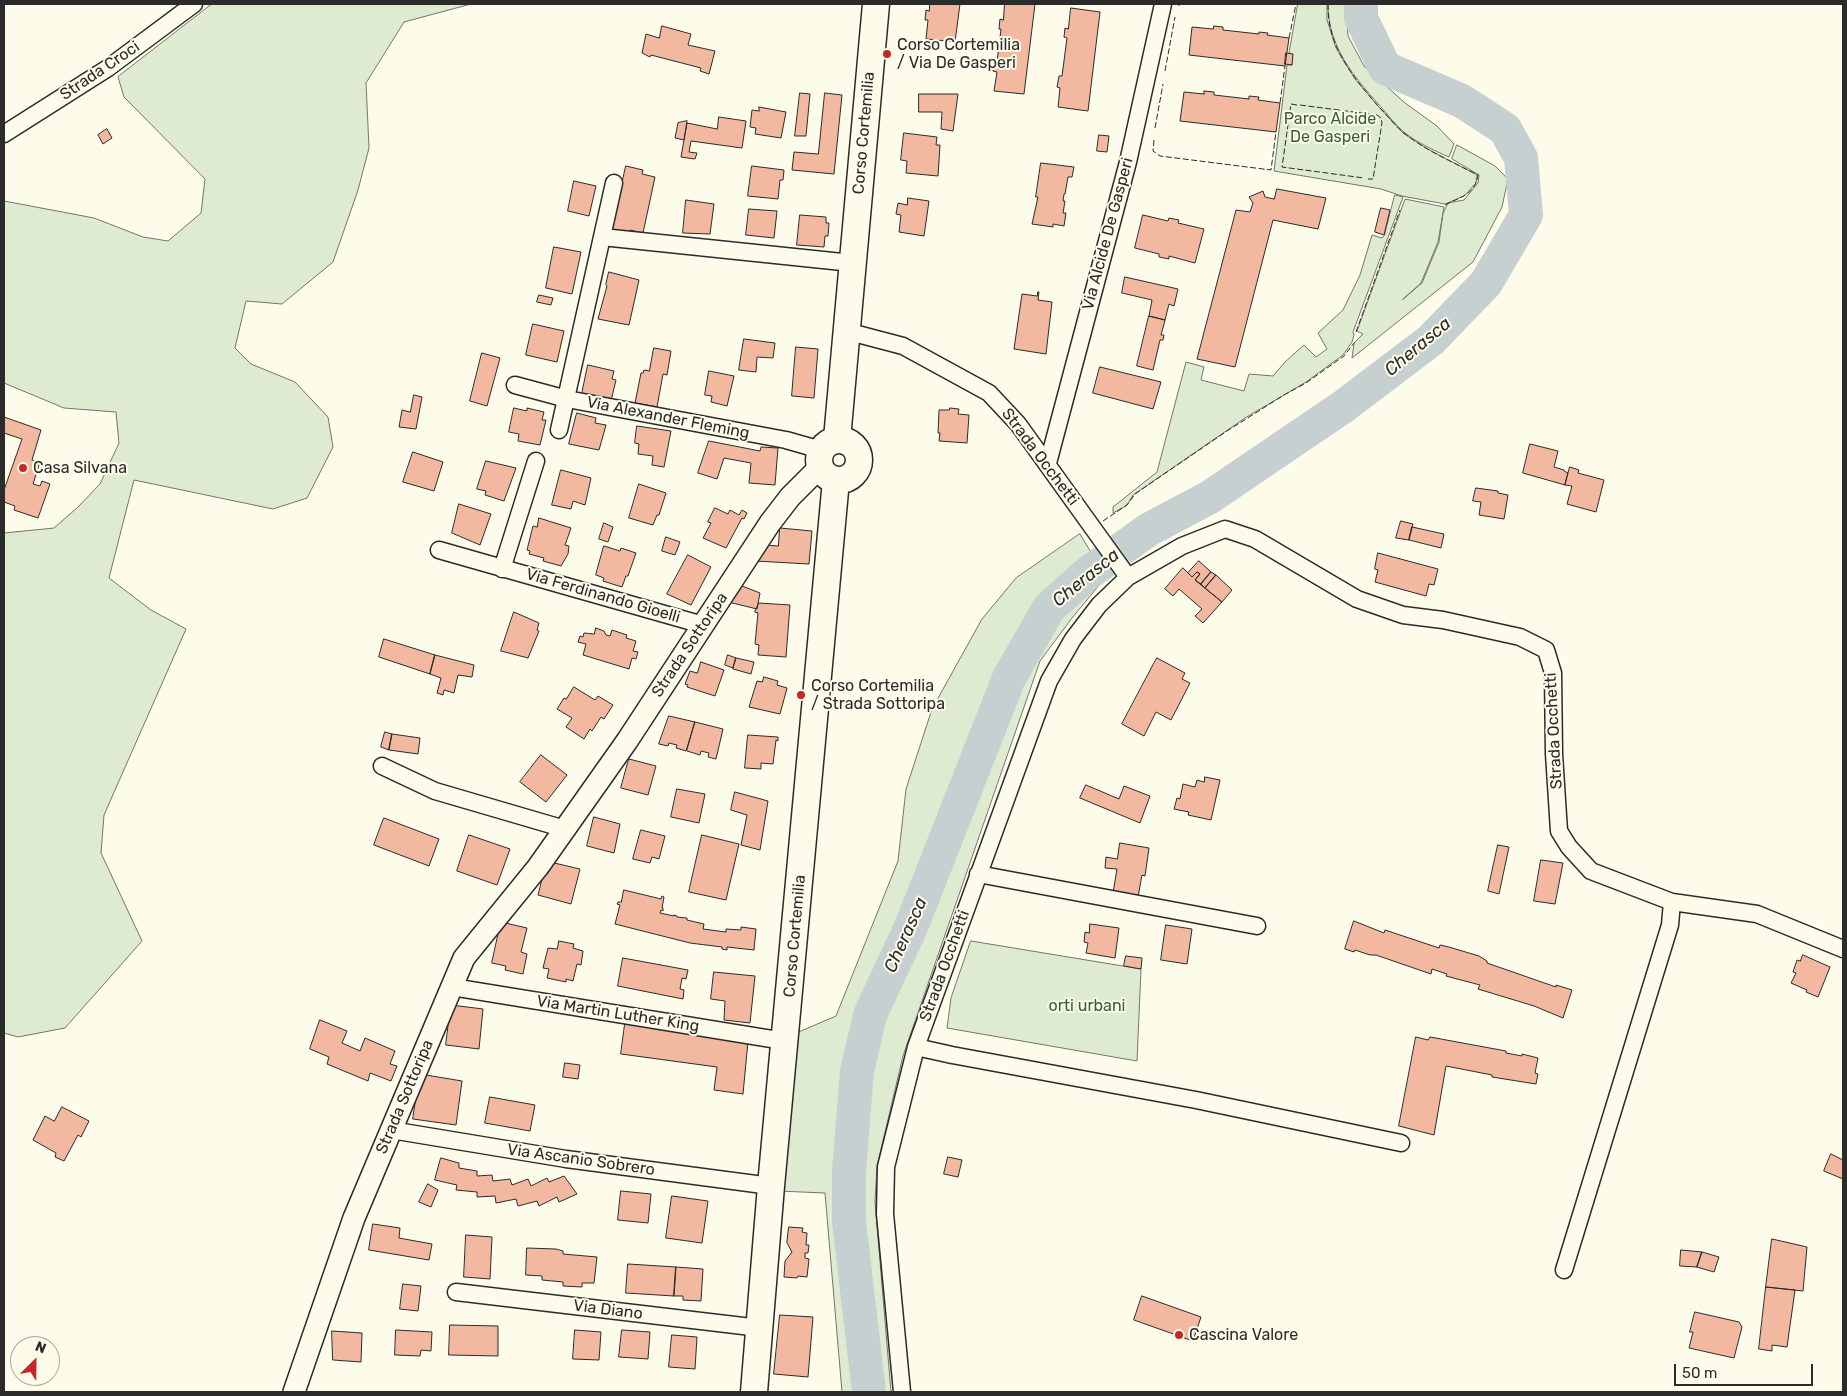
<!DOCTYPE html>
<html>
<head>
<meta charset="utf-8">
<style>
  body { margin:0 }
  #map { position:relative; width:1847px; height:1396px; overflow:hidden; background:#fdfbea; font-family:Rubik,sans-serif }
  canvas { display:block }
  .frame { position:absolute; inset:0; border:5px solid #2b2b2b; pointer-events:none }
  .north { position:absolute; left:10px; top:1336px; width:50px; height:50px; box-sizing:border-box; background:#fdfbea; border:1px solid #a9a89e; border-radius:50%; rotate:23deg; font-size:14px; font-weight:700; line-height:20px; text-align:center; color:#2b2b2b }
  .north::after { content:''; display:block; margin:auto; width:18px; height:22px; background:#c62828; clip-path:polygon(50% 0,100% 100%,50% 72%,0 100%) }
  .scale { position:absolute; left:1674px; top:1364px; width:139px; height:22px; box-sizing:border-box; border:2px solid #2b2b2b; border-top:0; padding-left:6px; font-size:15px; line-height:18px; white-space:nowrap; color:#2b2b2b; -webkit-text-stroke:4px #fdfbea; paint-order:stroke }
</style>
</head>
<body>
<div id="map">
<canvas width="1847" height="1396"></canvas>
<div class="frame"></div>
<div class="north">N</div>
<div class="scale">50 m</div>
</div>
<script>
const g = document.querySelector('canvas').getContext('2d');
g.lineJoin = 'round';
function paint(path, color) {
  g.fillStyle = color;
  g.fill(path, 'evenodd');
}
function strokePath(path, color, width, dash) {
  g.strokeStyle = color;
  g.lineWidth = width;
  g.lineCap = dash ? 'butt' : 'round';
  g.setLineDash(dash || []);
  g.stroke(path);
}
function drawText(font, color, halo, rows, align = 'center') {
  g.font = font + ' Rubik,sans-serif';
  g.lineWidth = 4;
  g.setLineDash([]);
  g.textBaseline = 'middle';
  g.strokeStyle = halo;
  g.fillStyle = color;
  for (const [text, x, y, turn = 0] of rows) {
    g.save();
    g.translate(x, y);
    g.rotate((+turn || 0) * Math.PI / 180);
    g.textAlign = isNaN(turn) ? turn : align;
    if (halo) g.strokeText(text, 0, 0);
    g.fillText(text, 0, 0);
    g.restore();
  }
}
const green = new Path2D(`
  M212,4H471L404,22L366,83L369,148L358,190L333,262L282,304L246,301L235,348L251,364L295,382L328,417L333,447L307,498L273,509L134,480L109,578L151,610L186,629L104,815L101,853L142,941L65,1028L18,1037L4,1033V533L54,528L78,507L100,484L119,443L116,412L64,408L4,383V201L94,218L143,237L168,241L201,213L205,179L124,97L118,77Z
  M1298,4H1327V20L1336,48L1355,79L1377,105L1403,133L1426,148L1477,175L1476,183L1464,196L1445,204L1402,196L1381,189L1274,171L1287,65H1292L1289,54Z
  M1328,4H1346L1348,36L1364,66L1405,103L1437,126L1454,144L1449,157C1433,150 1418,143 1405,133C1396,126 1389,116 1381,107C1354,77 1328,47 1328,4Z
  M1457,145L1495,166L1508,179L1502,207L1473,262L1352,358L1354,343L1363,334L1357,331L1405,199L1444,207L1438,242L1421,283L1402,300L1422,283L1439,242L1443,213L1448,203L1464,200L1478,183L1479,175L1452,159Z
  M1395,195L1403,197L1353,332L1354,335L1352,342L1343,355L1306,382L1245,418L1133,495L1127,505L1113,513V507L1157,472L1186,362L1204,367L1201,380L1244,391L1249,374L1273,376L1285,362L1304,345L1316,357L1327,349L1318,333L1343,310L1360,275L1372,235L1382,238L1384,236Z
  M1080,534L1106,577L1072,618L1040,661L903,1056L877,1166L875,1202L891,1392H842L825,1193L778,1191L794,1034L836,1016L898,861L906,789L932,709L982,619L1016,578Z
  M971,941L1141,969L1137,1061L947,1028L951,998Z`);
paint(green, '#deebd1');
strokePath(green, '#74746e', 1);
strokePath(new Path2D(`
  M869,1392L849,1222V1171L857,1071L870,1015L911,927L1009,678L1049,608L1087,574L1148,530L1210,497L1344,406L1431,340L1486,283L1526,215L1521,158L1505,129L1462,101L1385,68L1361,18V4`), '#c7d0d0', 34);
const building = new Path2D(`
  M930,4H960L955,42L926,39L928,20H925L926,10L929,11Z
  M1005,4H1035L1024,94L994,91L997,72L993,71L994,61L997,62L1001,29H999L1000,19L1003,20Z
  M1071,8L1100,12L1088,111L1058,107L1060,88L1057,87L1059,76H1062L1067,38L1064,37L1065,28L1068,29Z
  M662,26L691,34L688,45L715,51L709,74L700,71L701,68L651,55L650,57L642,53L646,34L659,38Z
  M1214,26L1223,27V30L1259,34V32L1268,33L1267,35L1289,38L1285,66L1189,55L1192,27L1213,29Z
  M1286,53L1293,54L1292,65L1285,64Z
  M1204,91L1214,92V95L1249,99V96L1259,97L1258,100L1280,103L1276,132L1180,121L1184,92L1204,94Z
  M800,93L810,94L806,136H795Z
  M825,93L842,95L834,174L792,170L794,152L818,154Z
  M919,94H958L953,131L941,129L942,112H919Z
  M759,107L786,112L781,138L755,134L756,128L750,127L752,110L759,111Z
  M719,117L746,121L742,148L691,141L689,152L697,153L695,159L681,157L687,123L717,129Z
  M687,121L684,140L675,138L678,123Z
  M107,129L112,138L103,144L98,135Z
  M904,133L937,137L936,145H940L938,176L906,173L907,161L901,160Z
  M1099,135L1109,136L1107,152L1097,151Z
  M1041,163L1074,167L1072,177H1068L1065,194H1064L1063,201H1065L1063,213H1066L1064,226L1053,224V227L1032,224L1038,197H1036Z
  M626,166L643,170L642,174L655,177L643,233L630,230L629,235L612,231Z
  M752,166L784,170L783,180H780L778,199L748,196Z
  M574,181L596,186L589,216L568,211Z
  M1277,189L1326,198L1318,229L1273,220L1235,367L1197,359L1236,210L1250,212L1253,203L1249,197L1263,191L1265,197L1274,199Z
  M908,198L929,201L924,236L899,232L901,215L896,214L898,203L907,205Z
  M686,200L714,204L710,234L683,233Z
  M1381,208L1390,210L1384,235L1375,232Z
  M749,209L777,211L774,238L746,235Z
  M800,215L826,217V223H829L828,236H825L824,247L797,245Z
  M1143,215L1168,221L1169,218L1179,220L1178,223L1204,229L1195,263L1169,256V259L1159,257V254L1135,248Z
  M554,247L581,252L572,294L546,288Z
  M609,272L639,280L629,325L598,319L607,286L606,285Z
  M1125,277L1178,289L1174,306L1169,304L1165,320L1149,316L1152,300L1122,293Z
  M1038,292H1039L1038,300L1052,302L1046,354L1014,349L1022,294L1037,296Z
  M539,295L553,298L551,305L537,302Z
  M1149,316L1165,320L1161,335H1164L1163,340H1160L1153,370L1137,366Z
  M533,324L564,331L557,362L526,355Z
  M744,339L775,343L773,358L757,357L756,372L739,370Z
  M796,347L818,349L814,398L792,396Z
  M654,348L671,351L667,375L663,374L657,407L635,403L641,373H643L644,370L649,371Z
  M482,353L500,358L487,406L470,401Z
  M588,365L614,371L612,379L616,380L611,401L582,394Z
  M1100,367L1161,382L1153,409L1093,393Z
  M709,371L734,376L727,406L711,402L712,396L705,395Z
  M414,395L422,397L416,429L399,427L402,410L410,412Z
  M514,408L527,411V408L544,412L542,420H546L540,445L518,441L519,434L509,432Z
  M950,408L959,409L958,414L969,415L967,443L939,441L940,433H938L939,410H949Z
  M577,413L596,418L595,423L606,425L599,450L569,444Z
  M4,417L41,430L32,460L40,462L33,484L40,486L42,481L50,484L38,518L14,510L15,506L4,502V490L22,439L4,433Z
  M637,426L671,431L664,467L652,465L653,456L638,454L639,444L635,443Z
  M709,441L760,451L761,447L778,448L775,485L749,483L751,463L724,458L717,479L698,473Z
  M1530,444L1558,451L1554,467L1564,470V471L1568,473L1565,485L1523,473Z
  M413,452L443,462L434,491L403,482Z
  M486,461L516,468L504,501L485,495L486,491L477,489Z
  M1570,467L1579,470L1578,473L1604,480L1596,512L1567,504L1572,486L1565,485Z
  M561,470L591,478L585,505L573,501L571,509L552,505Z
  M639,484L666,493L659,515H657L653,525L629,518Z
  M1476,488L1498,491V493L1508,495L1504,519L1479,515L1481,502L1473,501Z
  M459,504L491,514L480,545L452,533Z
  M715,508L728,514L730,510L739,515L742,510L747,513L744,519L742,518L726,548L703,538L711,523L708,522Z
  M539,518L571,528L565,545L569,546L568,554L561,566L543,561L544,558L529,554L530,551L527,550L533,526L537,527Z
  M1401,521L1413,524L1409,540L1396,538Z
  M604,523L613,527L608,542L599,539Z
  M1412,527L1444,534L1441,548L1409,540Z
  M780,528L812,531L809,564L755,561L765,545L778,546Z
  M666,537L680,542L675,555L662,551Z
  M604,546L620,551L621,548L636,553L628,576H626L622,587L603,581L604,578L596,575Z
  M1378,553L1438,569L1434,585L1429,584L1426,596L1375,582L1378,570L1375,569Z
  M688,555L711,567L691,605L667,594Z
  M1199,561L1211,572L1201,584L1195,580L1200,574L1197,572L1192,577L1188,573Z
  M1183,568L1192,577L1197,572L1200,574L1195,580L1222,602L1203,623L1195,616L1202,609L1179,589L1173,596L1165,589Z
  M1211,572L1216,575L1205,588L1201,584Z
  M1216,575L1232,590L1222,602L1205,588Z
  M737,584L760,593L757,609L724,601Z
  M759,603L790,605L786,657L758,655L759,645L755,644L758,613L755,612Z
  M514,612L539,623L537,630L539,631L528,658L501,651Z
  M596,628L604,631L606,635L610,636L612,630L627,635L626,638L636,641L633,651L638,652L636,659L632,658L629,669L583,655L586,644L578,642L580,636L583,637L584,633L594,634Z
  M384,639L435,655L430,674L379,657Z
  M435,655L474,665L472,677L458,675L454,693L444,690L443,695L437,693L441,678L430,674Z
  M728,655L736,658L733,668L725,665Z
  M736,658L754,662L751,674L733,669Z
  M1157,658L1185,673L1182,679L1190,683L1171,720L1156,712L1144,736L1122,724Z
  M701,662L724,670L715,696L687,687L688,685L685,684L690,671L697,673Z
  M764,677L778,681L777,685L787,688L780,714L749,707L757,681L762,682Z
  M574,687L595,700L598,696L613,705L604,719L601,717L592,731L590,729L584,739L566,727L572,718L557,709L564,698L566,699Z
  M669,716L695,722L686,751L676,748L677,745L669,743L668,746L659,744Z
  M695,722L723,729L716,759L708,757L709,753L701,751L700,755L687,751Z
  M385,732L392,734L389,750L381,747Z
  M392,734L420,738L418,754L389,750Z
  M748,735L778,737V741L776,740L773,764L761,763V769L745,768Z
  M541,755L567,775L546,802L520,782Z
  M629,759L656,766L648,795L621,788Z
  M1205,777L1220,780L1211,820L1188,815L1189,812L1174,809L1177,798L1180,799L1183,784L1195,787L1197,780L1204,782Z
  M1086,785L1119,799L1124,786L1150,796L1140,823L1080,798Z
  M677,789L705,794L699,823L671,817Z
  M735,792L768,801L760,850L741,845L747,815L731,810Z
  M594,817L620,824L614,853L587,846Z
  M384,818L439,839L429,866L374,845Z
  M641,830L665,836L659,859L652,857L650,863L633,859Z
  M469,835L510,849L497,885L457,871Z
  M702,835L739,844L726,900L689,892Z
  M1120,843L1149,848L1145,876L1142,875L1138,897L1113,893L1117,869L1105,868L1106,857L1117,859Z
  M1498,845L1509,847L1499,894L1488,891Z
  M1541,860L1563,863L1555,904L1534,901Z
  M550,862L580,869L571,904L538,895L545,867Z
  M624,890L661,899L662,896L664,897L662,908H663V911L661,910L660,913L674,916V915L677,916V917L687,918V920L704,924L703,929L726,932V929L741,930V927L756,929L754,950L727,947V950L722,949V947L690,943L615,924L620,905L617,904L618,902H621Z
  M1354,921L1384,933L1385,930L1439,948L1440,945L1449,947L1479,956L1487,961V963L1556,987V985L1572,990L1563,1018L1534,1006L1478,989L1480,985L1446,976L1447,974L1432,969L1431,974L1376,955H1370L1355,950L1354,952L1345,949Z
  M501,922L527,928L521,952L527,954L523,974L505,970L506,966L492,963Z
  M1090,924L1119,928L1115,958L1086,953L1088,943L1084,942L1085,932L1089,933Z
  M1166,925L1192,929L1187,964L1161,960Z
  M559,941L574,944L573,948L583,951L581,965L577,964L573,981L566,979V982L547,978L549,969L543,968L548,948L557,949Z
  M1803,955L1830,967L1818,997L1806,992L1807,990L1791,983L1796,973L1793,972L1797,960L1800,961Z
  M1126,956L1142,958L1141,969L1124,966Z
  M623,958L688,970L686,979L682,978L680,989L684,990L683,999L618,986Z
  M714,972L755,976L750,1023L724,1020L725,1001L711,999Z
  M451,1005L483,1009L479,1049L446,1045Z
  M320,1020L347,1031L342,1043L360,1051L365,1038L395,1051L390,1064L397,1066L391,1081L370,1073L368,1081L327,1064L329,1057L310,1049Z
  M625,1024L748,1041L743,1094L714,1090L717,1067L621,1054Z
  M1416,1037L1428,1040L1430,1037L1506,1051V1053L1522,1056V1054L1538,1058L1535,1073L1538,1074L1536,1084L1492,1077V1075L1446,1066L1434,1135L1399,1126Z
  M565,1063L580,1065L578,1079L563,1077Z
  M420,1074L462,1081L456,1125L413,1119Z
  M490,1097L535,1105L530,1131L485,1123Z
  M62,1107L89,1121L81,1137L78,1135L64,1161L55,1157L56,1153L33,1140L45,1116L54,1121Z
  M1831,1154L1843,1160V1179L1824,1171Z
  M948,1157L962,1160L958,1177L944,1174Z
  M441,1158L459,1163V1168L477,1171V1176L492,1175L493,1181L510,1179L512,1185L528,1179L531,1186L547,1178L549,1182L564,1176L577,1194L559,1202L557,1197L539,1206L537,1201L518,1206L516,1199L496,1203L495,1196L477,1197V1192L456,1190L457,1185L435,1180Z
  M428,1184L438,1190L431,1207L419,1202Z
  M621,1191L651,1194L648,1223L618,1220Z
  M672,1196L708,1201L702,1243L666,1238Z
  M373,1224L400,1228L399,1238L432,1244L429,1260L369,1250Z
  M789,1227L803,1228L802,1232L807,1233L806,1245H809L808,1253H805V1258L809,1259L807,1277L798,1276L797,1278L784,1277L785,1261L792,1252L787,1243Z
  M466,1235L492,1237L490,1279L464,1277Z
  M1772,1239L1807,1247L1803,1291L1766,1287Z
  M527,1248L556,1249L563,1251V1254L597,1257L594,1283H582V1287L563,1286V1282L542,1280V1276L526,1275Z
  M1681,1250L1702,1252L1697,1267L1680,1266Z
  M1702,1252L1719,1257L1714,1272L1697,1267Z
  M628,1264L676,1267L674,1296L626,1293Z
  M676,1267L703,1269L701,1301L683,1300V1296H674Z
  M403,1284L421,1286L418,1311L400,1309Z
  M1766,1287L1795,1290L1787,1347L1772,1345V1351L1759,1349Z
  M1142,1296L1201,1317L1193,1341L1134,1320Z
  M1695,1312L1739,1322L1742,1327L1734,1358L1689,1348L1693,1332H1690Z
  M780,1315L813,1317L808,1377L774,1374Z
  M450,1325L498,1326V1356L449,1355Z
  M396,1330L432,1332L431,1351L421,1350L420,1356L395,1355Z
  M575,1330L601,1332L599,1360L573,1359Z
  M622,1330L650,1332L648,1359L619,1357Z
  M332,1331L362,1333L361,1362L333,1360Z
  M672,1335L697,1337L695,1369L669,1367Z`);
paint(building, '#f2b8a0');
strokePath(building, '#2b2b2b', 1);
const minor = new Path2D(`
  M4,134L108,68L194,4
  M602,237L852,263
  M846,331L903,346L989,393L1018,424L1128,577
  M515,385L567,399L786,440L821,450
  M559,430L614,183
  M1048,463L1128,162L1163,4
  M439,550L703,625
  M502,569L536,461
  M382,766L435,791L565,829
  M978,874L1257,926
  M452,987L784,1041
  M916,1047L952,1055L1196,1100L1401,1143
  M391,1130L566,1159L771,1186
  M1564,1270L1670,925L1672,902
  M456,1292L760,1328
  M902,1392L885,1214L886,1167L916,1047L1049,681L1073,639L1099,605L1128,577L1182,546L1225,529L1255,539L1357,599L1403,615L1443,620L1520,637L1546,650L1553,673L1554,754L1559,831L1569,847L1591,871L1672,902L1757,914L1843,949`);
const tertiary = new Path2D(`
  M294,1392L354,1218L464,958L538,867L627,741L770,523L790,497L820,467`);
const primary = new Path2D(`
  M837,439L876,4
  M819 460a20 20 0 1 1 40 0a20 20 0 1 1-40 0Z
  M754,1392L771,1186L836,480`);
strokePath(minor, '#2b2b2b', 19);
strokePath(tertiary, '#2b2b2b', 24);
strokePath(primary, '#2b2b2b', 29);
strokePath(minor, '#fdfbea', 16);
strokePath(tertiary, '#fdfbea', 21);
strokePath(primary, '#fdfbea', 26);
strokePath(new Path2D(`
  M1328,4C1327,47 1353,77 1380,108C1388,116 1395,126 1404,133C1426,151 1453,162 1478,175C1475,195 1460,197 1445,205
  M1179,6V4
  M1289,38L1296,4
  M1165,71L1175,17
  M1280,103L1285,66
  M1297,105L1291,104L1282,167L1364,178
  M1300,105L1377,115L1381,118L1382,123L1373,179H1368
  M1155,128L1163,84
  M1154,140L1153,151L1160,156L1271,170L1276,132
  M1356,332L1400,210
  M1103,521L1127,505L1135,494L1227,431L1284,395L1306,383L1344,356L1354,343`), '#2b2b2b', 1, [6, 2.5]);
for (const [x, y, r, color] of [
  [887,54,5,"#c62828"],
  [23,468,5,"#c62828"],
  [801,695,5,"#c62828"],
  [1179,1335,5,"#c62828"]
]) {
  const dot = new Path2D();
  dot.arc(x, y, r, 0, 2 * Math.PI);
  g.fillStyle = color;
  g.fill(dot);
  strokePath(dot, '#fdfbea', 2);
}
drawText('16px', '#2b2b2b', '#fdfbea', [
  ["Corso Cortemilia",897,45],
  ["/ Via De Gasperi",897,63],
  ["Casa Silvana",33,468],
  ["Corso Cortemilia",811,686],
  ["/ Strada Sottoripa",811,704],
  ["Cascina Valore",1189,1335]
], 'left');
drawText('16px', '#2b2b2b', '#fdfbea', [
  ["Strada Croci",100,71,-34],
  ["Corso Cortemilia",864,133,-85],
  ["Via Alcide De Gasperi",1108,234,-75],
  ["Via Alexander Fleming",668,418,11],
  ["Strada Occhetti",1040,457,53],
  ["Via Ferdinando Gioelli",603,596,16],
  ["Strada Sottoripa",690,645,-56],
  ["Strada Occhetti",1554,731,-93],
  ["Corso Cortemilia",795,936,-85],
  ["Strada Occhetti",945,966,-70],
  ["Via Martin Luther King",618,1014,9],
  ["Strada Sottoripa",405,1097,-67],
  ["Via Ascanio Sobrero",581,1160,8],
  ["Via Diano",608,1310,7]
]);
drawText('16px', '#34623c', '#fdfbea', [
  ["Parco Alcide",1330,119],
  ["De Gasperi",1330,137],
  ["orti urbani",1087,1006]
]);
drawText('italic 18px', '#2b2b2b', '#fdfbea', [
  ["Cherasca",1418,347,-40],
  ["Cherasca",1086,578,-39],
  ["Cherasca",906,935,-66]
]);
</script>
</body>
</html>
